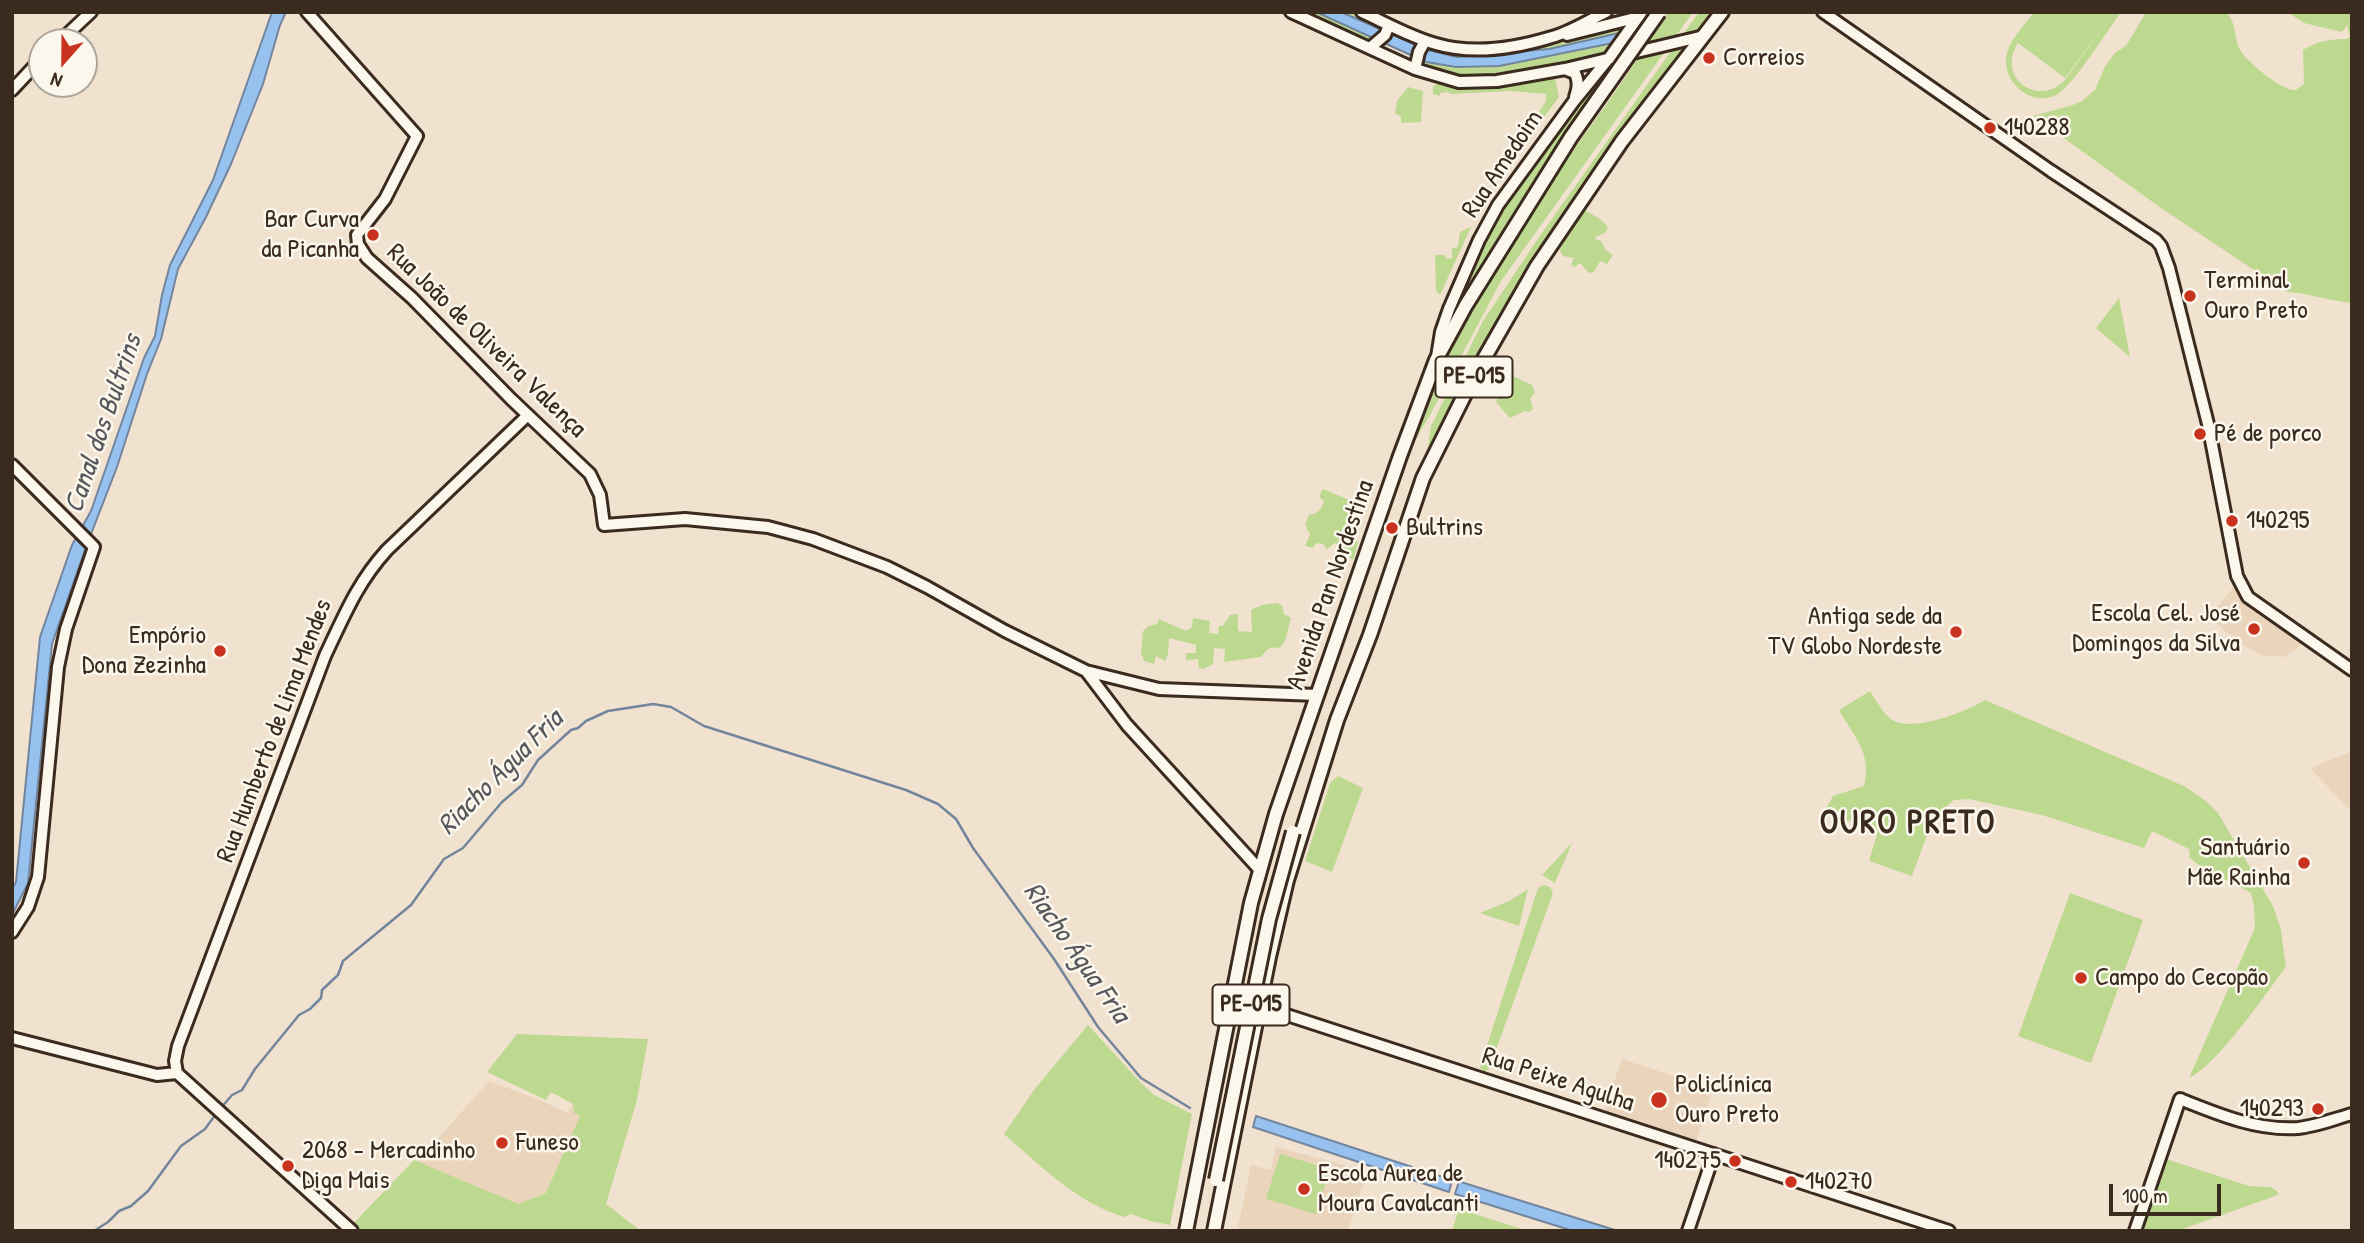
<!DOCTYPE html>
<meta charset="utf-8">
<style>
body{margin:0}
#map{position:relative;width:2364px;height:1243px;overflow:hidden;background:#f1e2cf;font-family:"Patrick Hand",sans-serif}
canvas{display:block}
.frame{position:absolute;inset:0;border:14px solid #3b2a1e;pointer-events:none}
.north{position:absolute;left:28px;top:28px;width:70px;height:70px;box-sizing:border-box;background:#fbf7ec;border:2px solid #aea59a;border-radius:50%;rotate:201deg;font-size:19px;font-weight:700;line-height:28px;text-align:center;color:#3b2a1e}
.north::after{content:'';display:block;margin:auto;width:24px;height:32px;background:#c8321e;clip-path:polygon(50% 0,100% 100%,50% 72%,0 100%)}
.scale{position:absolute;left:2109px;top:1184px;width:112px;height:32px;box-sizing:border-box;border:4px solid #3b2a1e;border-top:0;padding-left:9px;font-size:21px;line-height:24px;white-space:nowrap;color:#3b2a1e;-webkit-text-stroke:5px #fbf7ec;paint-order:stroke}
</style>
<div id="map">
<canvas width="2364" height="1243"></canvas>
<div class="frame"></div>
<div class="north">N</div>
<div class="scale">100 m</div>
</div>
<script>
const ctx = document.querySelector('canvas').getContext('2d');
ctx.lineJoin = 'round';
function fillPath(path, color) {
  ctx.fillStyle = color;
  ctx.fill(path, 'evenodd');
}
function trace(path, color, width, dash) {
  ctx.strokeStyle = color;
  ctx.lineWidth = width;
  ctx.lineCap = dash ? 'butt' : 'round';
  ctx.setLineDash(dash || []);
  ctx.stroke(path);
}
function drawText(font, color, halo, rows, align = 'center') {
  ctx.font = font + ' "Patrick Hand",sans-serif';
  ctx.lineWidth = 5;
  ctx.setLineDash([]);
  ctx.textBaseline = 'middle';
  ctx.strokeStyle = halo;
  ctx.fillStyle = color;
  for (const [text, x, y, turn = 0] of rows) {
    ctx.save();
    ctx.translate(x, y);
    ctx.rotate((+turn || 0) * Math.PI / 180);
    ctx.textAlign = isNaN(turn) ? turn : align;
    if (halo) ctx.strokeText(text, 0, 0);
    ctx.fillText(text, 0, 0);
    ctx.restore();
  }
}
fillPath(new Path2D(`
 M2235 586 2266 615 2304 641 2297 649 2284 657 2261 655 2244 646 2208 617Z
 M2352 751V812L2310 768Z
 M1622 1059 1713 1089 1696 1142 1604 1111Z
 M489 1081 540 1100 567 1113 573 1104 580 1116 546 1193 518 1204 494 1197 417 1162Z
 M1276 1147 1368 1171 1348 1231H1237L1251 1165 1271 1170Z`), '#ead4bb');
fillPath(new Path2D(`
 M1299 12H1356L1386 26 1373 42Z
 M1668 12H1693L1501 281 1430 415 1413 444 1404 453 1436 373 1467 309 1532 208 1618 88Z
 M1699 12H1717L1596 173 1417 482 1428 446 1431 426 1483 321 1539 237Z
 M2034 12 2114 13 2121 12C2108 30 2074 84 2058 94 2031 109 2000 81 2007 53 2011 38 2025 25 2034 12ZM2110 18 2064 81C2036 108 1996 76 2018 43L2065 78Z
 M2146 12H2226C2236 21 2234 36 2239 48 2244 59 2281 91 2295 90 2298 89 2301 86 2304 84L2303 50C2317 41 2331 39 2347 39L2350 37 2347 25 2342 32 2304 23 2287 12H2352V303C2329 301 2309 293 2287 292L2161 208 2033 116 2073 105 2082 101 2095 90 2105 66 2116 52 2126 46Z
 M1623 24 1624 32C1621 38 1617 45 1612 50 1598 63 1489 76 1467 75 1450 73 1435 70 1418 65L1425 45 1447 52Z
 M1626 57 1439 345 1448 314 1498 207 1610 60Z
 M1555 76 1559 97 1538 125 1529 128 1546 101V94L1509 91 1450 94 1449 92 1440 93V96L1433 94V87L1438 83C1477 93 1516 82 1555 76Z
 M1408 87 1423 91 1421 122 1401 123V116L1395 114 1397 101Z
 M1585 210 1600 219 1608 227 1606 232 1594 238 1602 242 1605 249 1613 255 1607 264 1600 261 1594 272 1589 273 1580 263 1575 267 1571 265 1574 258 1563 256 1560 251 1565 237Z
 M1471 227 1440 295 1436 291 1435 255H1445L1447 259 1452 258V248L1458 247 1460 232Z
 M2119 298 2130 357 2096 328Z
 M1504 372 1532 385 1535 393 1530 399 1533 408 1530 412 1525 411 1510 418 1496 402C1501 391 1499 383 1504 372Z
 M1323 489 1361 505 1359 516 1360 525 1352 529 1358 543 1353 560 1335 543 1327 549 1323 544 1316 543 1313 548 1305 546 1310 534 1305 525 1309 515C1318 513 1321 510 1324 501L1319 497Z
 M1276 603 1282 605 1284 614 1291 618 1285 641 1280 648C1270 646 1267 649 1261 657L1224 662 1225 649 1214 648 1213 664 1203 669 1199 668 1198 659 1186 660V653H1196V645L1169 638 1168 654 1165 661 1156 656 1154 664 1144 661 1141 652 1143 631 1149 626 1157 624 1159 619 1186 631 1192 627 1193 618 1210 621 1209 633 1218 634 1219 626H1223L1230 615 1238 614V631L1252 632 1251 610 1262 605Z
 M1870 691C1876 700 1884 716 1894 721 1916 731 1966 712 1985 700L2184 786 2206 801 2218 813 2274 908 2281 930 2286 967C2264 996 2218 1064 2189 1078L2255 928 2254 905 2251 893C2229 879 2211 877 2190 858L2189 849 2152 831 2144 848 2042 815 1969 799 1954 800 1941 811 1932 821 1912 876 1869 861 1878 831 1824 812 1833 796 1864 786C1872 753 1855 738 1839 710Z
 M1338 776 1363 788 1332 872 1305 861 1330 783Z
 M1572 843 1555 883 1542 875Z
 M1544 885 1550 887 1553 893 1489 1069 1484 1072 1480 1067 1538 888Z
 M1528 889 1519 926 1480 913 1509 901Z
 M2070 893 2143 920 2091 1063 2018 1036Z
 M1088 1025 1142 1084 1154 1095 1192 1114 1170 1225 1150 1221 1131 1214 1124 1217C1077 1203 1040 1165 1004 1134L1034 1090Z
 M517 1034 648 1039 637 1100 606 1204 641 1231H355L350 1227 414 1160 518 1204 546 1193 580 1116 574 1113 573 1104 551 1092 546 1100 487 1072Z
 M1280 1154 1330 1169 1316 1214 1266 1199Z
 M2166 1159 2249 1186 2271 1187 2278 1192V1195L2177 1231H2141Z
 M1459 1209 1528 1231H1452Z`), '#bdd990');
const water = new Path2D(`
 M272 12H286L280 25 263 84 231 164 206 217 178 269 161 339 147 374 117 467 86 547 52 644 28 883 12 915V889L16 882 40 637 72 545 91 511 144 358 155 336 162 295 170 265 213 180Z
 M1316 12H1341L1428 50 1457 57 1549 49 1619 33 1613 43 1499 66 1456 67 1426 62Z
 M1256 1116 1452 1180 1449 1192 1253 1127Z
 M1459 1181 1464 1183 1618 1231H1573L1455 1194Z`);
fillPath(water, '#97c2f0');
trace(water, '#72859c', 2);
trace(new Path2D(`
 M220 1109 232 1095 242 1090 255 1069 299 1015 310 1009 321 998 322 990 338 975 343 961 411 905 444 859 463 848 502 802 522 785 538 760 571 730 578 728 586 721 608 711 653 704 671 707 704 726 906 790 938 804 956 819 973 848 1054 959 1098 1027 1141 1078 1190 1108
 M94 1231 108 1222 119 1211 131 1206 148 1191 181 1146 205 1129 216 1114`), '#72859c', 2.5);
const secondary = new Path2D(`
 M307 12 417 136 385 199 357 235 358 244 367 258 412 298 511 399 590 474 600 495 604 525 685 519 768 527 813 539 887 567 927 587 1005 631 1086 671 1127 725 1259 869
 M1291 12 1415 69 1459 82 1497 81 1565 69 1704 36
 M1362 12C1386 23 1410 37 1436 44 1473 55 1516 48 1552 37 1571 32 1589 20 1606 12
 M1823 12 2051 171 2156 240 2161 246 2169 268 2208 424 2237 576 2248 597 2352 670
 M1567 35 1639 17
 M59 42 91 12
 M1371 47 1385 35 1389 25
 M1415 69 1419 52 1425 41
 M1565 69 1575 73C1579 82 1578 88 1575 97
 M12 90 42 58
 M1437 357 1441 332 1449 309 1479 240 1498 205 1574 101 1609 58 1642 12
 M12 465 94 547 66 629 58 667 38 877 28 907 12 932
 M1086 671 1159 689 1317 695
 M1231 1004 1287 1015 1949 1231
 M12 1038 157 1075 177 1073
 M177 1073 175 1061 178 1046 325 656C344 616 357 583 387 550L528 415
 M177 1073 352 1231
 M1688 1231 1714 1154
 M2135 1231 2180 1099C2217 1114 2258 1131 2298 1128 2316 1126 2334 1119 2352 1114`);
const highway = new Path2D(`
 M1186 1231 1251 903 1276 814 1400 456 1436 360 1466 305 1546 177
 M1214 1231 1269 957 1287 880 1337 720 1370 635 1423 478 1473 378 1537 266 1622 141 1722 12`);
trace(secondary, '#3b2a1e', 16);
trace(highway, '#3b2a1e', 18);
trace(secondary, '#fbf7ec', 10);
trace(highway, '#fbf7ec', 12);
const highwayBridge = new Path2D(`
 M1546 177 1571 137 1659 12
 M1216 1180 1269 919 1293 832`);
trace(highwayBridge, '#3b2a1e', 18, []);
trace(highwayBridge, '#fbf7ec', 12);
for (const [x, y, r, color] of [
 [1709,58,7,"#c8321e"],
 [1990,128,7,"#c8321e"],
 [373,235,7,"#c8321e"],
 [2190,296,7,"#c8321e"],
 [2200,434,7,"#c8321e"],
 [2232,521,7,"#c8321e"],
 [1392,528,7,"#c8321e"],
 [2254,629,7,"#c8321e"],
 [1956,632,7,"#c8321e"],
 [220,651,7,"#c8321e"],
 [2304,863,7,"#c8321e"],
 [2081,978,7,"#c8321e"],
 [1659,1100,9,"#c8321e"],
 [2318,1109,7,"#c8321e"],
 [502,1143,7,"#c8321e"],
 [1735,1161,7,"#c8321e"],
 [288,1166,7,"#c8321e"],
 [1791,1182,7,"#c8321e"],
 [1304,1189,7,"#c8321e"]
]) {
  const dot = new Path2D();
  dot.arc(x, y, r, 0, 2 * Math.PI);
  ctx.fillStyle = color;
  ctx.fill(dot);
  trace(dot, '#fbf7ec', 2.5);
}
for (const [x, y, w] of [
 [1474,377,77],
 [1251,1005,77]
]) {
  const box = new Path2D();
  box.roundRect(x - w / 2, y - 20.5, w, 41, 5);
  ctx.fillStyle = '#fbf7ec';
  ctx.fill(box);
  trace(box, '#3b2a1e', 2);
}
drawText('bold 24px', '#3b2a1e', null, [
 ["PE-015",1474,377],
 ["PE-015",1251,1005]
]);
drawText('26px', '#3b2a1e', '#fbf7ec', [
 ["Correios",1723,58],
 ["140288",2004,128],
 ["Bar Curva",359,220,"right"],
 ["da Picanha",359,250,"right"],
 ["Terminal",2204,281],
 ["Ouro Preto",2204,311],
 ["Pé de porco",2214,434],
 ["140295",2246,521],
 ["Bultrins",1406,528],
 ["Escola Cel. José",2240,614,"right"],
 ["Domingos da Silva",2240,644,"right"],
 ["Antiga sede da",1942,617,"right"],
 ["TV Globo Nordeste",1942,647,"right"],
 ["Empório",206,636,"right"],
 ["Dona Zezinha",206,666,"right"],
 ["Santuário",2290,848,"right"],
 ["Mãe Rainha",2290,878,"right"],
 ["Campo do Cecopão",2095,978],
 ["Policlínica",1675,1085],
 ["Ouro Preto",1675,1115],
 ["140293",2304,1109,"right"],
 ["Funeso",516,1143],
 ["2068 - Mercadinho",302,1151],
 ["Diga Mais",302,1181],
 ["140275",1721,1161,"right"],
 ["Escola Aurea de",1318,1174],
 ["Moura Cavalcanti",1318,1204],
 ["140270",1805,1182]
], 'left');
drawText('26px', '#3b2a1e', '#fbf7ec', [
 ["Rua Amedoim",1503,164,-56],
 ["Rua João de Oliveira Valença",486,341,44],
 ["Avenida Pan Nordestina",1331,585,-71],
 ["Rua Humberto de Lima Mendes",275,731,-69],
 ["Rua Peixe Agulha",1558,1080,18]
]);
drawText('italic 28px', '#57585d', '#fbf7ec', [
 ["Canal dos Bultrins",104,424,-71],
 ["Riacho Água Fria",501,773,-45],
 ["Riacho Água Fria",1076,953,55]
]);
ctx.letterSpacing = '2px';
drawText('bold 33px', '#3b2a1e', '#fbf7ec', [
 ["OURO PRETO",1908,824]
]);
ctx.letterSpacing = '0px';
</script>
